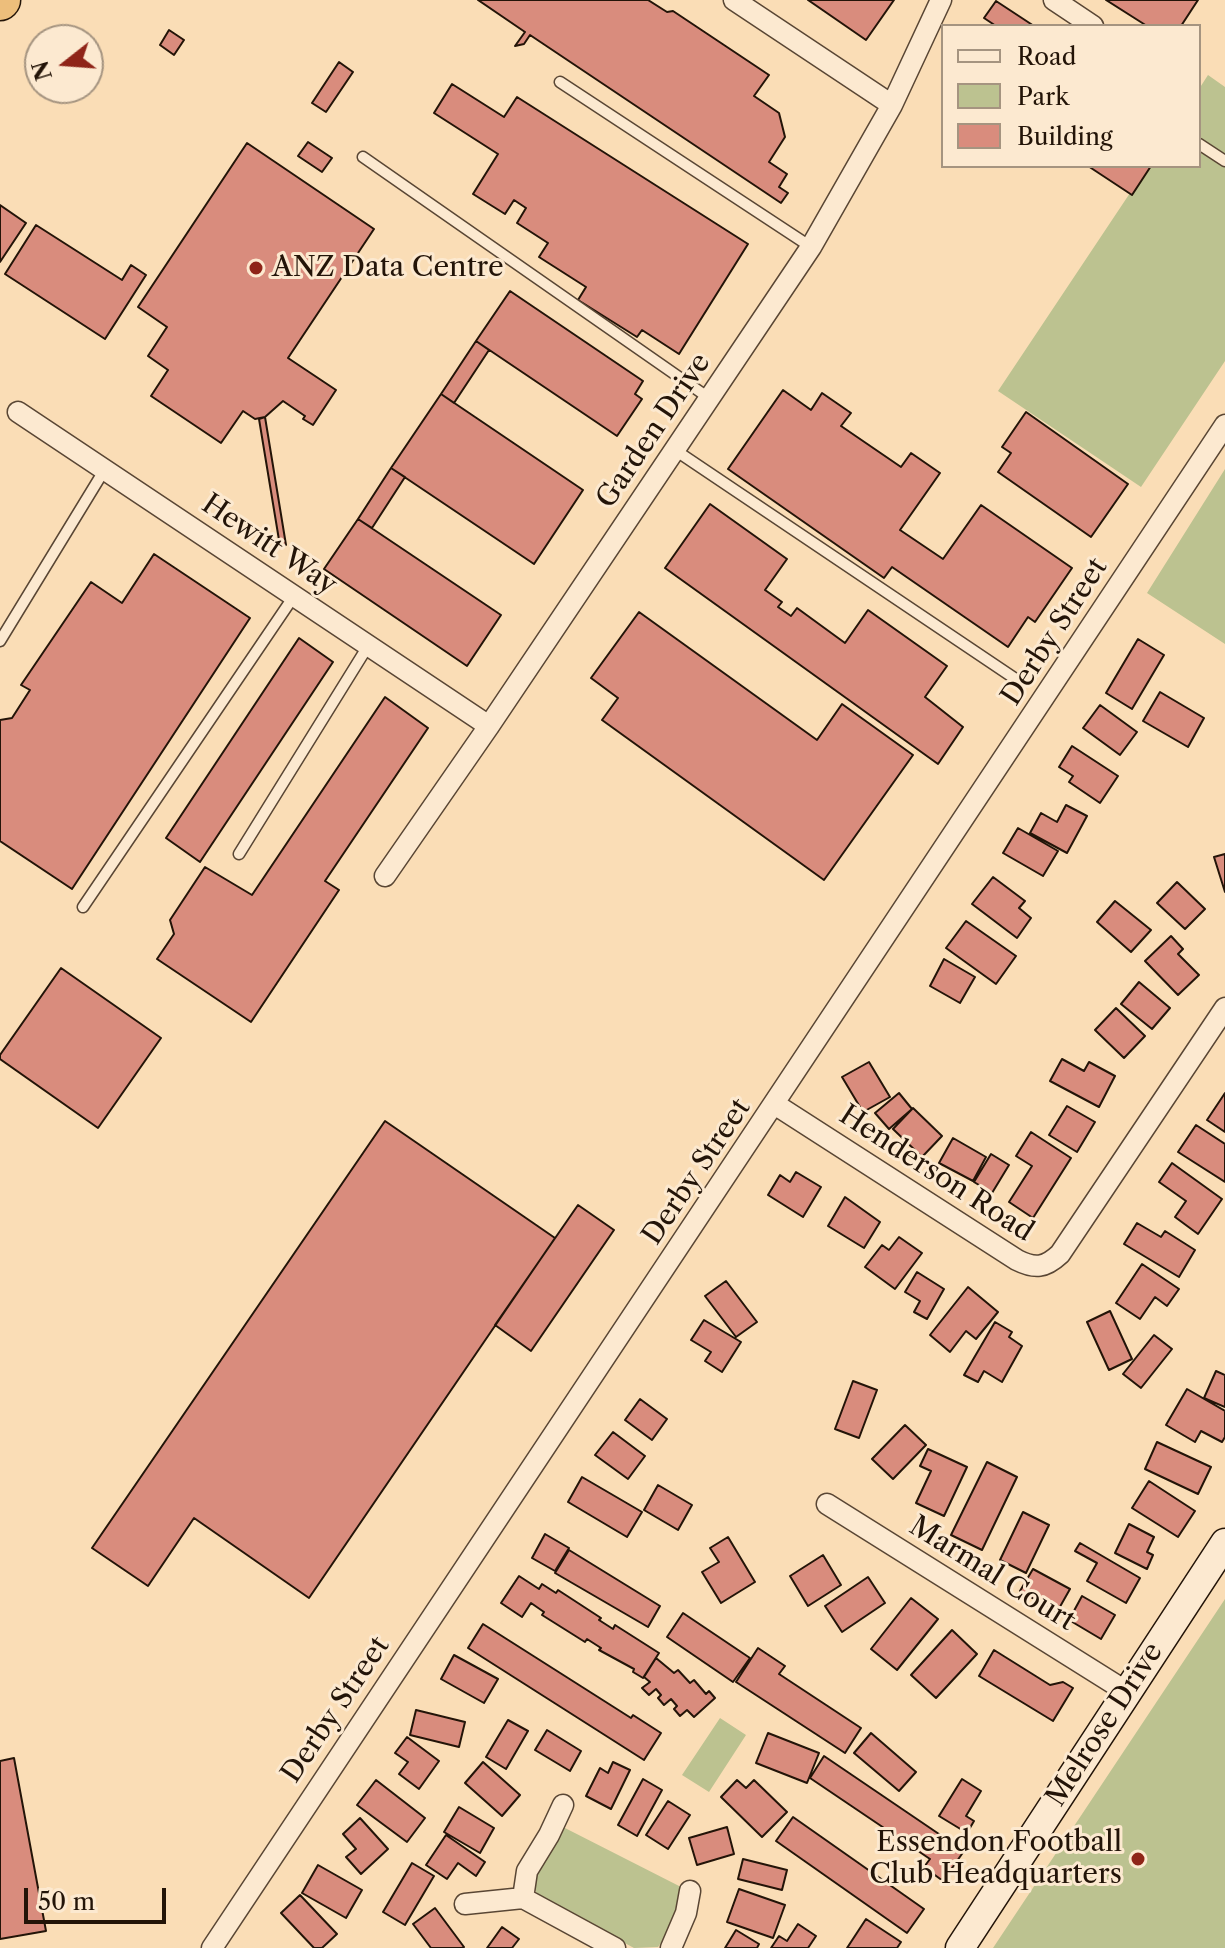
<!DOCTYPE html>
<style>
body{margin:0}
#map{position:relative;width:1225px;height:1948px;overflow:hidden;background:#faddb6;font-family:"Libre Caslon Text",serif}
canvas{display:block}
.legend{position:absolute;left:941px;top:24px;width:260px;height:144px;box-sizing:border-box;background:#fce9d0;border:2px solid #a59480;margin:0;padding:10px 14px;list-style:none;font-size:24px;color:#231408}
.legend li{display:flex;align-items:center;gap:16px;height:40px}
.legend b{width:40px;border:2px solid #a59480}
.north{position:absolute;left:24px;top:24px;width:80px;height:80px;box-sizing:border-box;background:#fce9d0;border:2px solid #a59480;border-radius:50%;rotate:253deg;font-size:22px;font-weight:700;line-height:32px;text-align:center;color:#231408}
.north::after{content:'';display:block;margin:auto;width:28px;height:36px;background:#8f2418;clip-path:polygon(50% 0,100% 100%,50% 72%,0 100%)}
.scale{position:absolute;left:24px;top:1888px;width:142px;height:36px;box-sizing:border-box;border:4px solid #231408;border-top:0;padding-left:10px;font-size:24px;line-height:28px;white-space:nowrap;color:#231408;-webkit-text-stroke:6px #fce9d0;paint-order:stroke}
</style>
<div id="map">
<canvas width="1225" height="1948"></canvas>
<ul class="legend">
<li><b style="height:10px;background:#fce9d0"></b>Road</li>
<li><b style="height:22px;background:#bcc290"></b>Park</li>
<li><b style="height:22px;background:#d98c7d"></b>Building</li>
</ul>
<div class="north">N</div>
<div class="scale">50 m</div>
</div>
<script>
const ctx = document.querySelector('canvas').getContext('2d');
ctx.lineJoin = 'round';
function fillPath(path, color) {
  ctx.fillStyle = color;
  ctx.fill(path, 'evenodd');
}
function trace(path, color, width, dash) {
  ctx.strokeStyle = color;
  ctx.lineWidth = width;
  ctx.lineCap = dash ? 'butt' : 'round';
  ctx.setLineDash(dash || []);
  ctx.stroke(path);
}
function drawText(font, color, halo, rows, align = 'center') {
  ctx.font = font + ' "Libre Caslon Text",serif';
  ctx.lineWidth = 6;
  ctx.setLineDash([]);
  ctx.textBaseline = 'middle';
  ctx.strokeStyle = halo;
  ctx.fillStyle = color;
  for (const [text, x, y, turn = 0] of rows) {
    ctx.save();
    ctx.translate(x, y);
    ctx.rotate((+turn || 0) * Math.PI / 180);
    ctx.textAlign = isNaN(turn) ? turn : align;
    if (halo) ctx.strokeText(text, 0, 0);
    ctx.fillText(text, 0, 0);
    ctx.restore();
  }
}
fillPath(new Path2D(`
 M1208 75 1225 87V361L1141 487 998 391 1148 166H1199V89Z
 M1225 469V644L1147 593Z
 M1225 1599V1948H993Z
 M720 1718 746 1735 709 1792 682 1775Z
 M563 1827 683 1888 666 1936 658 1947 634 1948 538 1896C525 1871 549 1848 563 1827Z`), '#bcc290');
const building = new Path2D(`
 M478 0H648L667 12 673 11 769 75 754 96 779 113 785 137 769 162 787 174 779 187 788 193 781 203 530 35 524 44 515 46 525 32Z
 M808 0H894L866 40Z
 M1106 0H1198L1181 26H1147Z
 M996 1 1034 26H996L984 18Z
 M169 30 184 40 174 55 160 45Z
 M339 62 353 72 326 112 312 103Z
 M452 84 504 117 517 97 748 244 679 354 642 330 637 337 578 300 586 287 539 257 548 243 517 223 526 208 514 200 505 214 473 194 498 154 434 113Z
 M308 142 332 158 322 172 298 156Z
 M247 143 374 229 288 358 336 390 313 425 303 419 305 416 283 401 265 417 255 419 243 411 221 443 151 396 168 370 148 356 167 327 138 307Z
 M1088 166H1151L1132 195Z
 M0 205 26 223 0 262Z
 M36 225 122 280 131 265 146 275 105 339 5 274Z
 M510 291 643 381 635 394 642 399 617 436 476 341Z
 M476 341 489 350 454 403 441 394Z
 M783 390 811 410 822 393 851 413 841 426 901 467 911 453 940 473 900 530 943 559 981 505 1072 568 1035 622 1028 617 1008 647 892 567 884 578 728 469Z
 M441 394 583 490 534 564 391 468Z
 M1026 412 1128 484 1091 537 998 472 1011 453 1002 447Z
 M265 417 286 545 280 546 259 419Z
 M391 468 405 477 372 528 358 519Z
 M710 504 787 559 765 590 782 602 778 607 791 616 797 608 845 643 868 610 947 666 925 697 963 727 938 764 665 568Z
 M358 519 501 615 467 666 324 569Z
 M154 554 250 618 72 889 0 841V720L12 718 30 690 21 685 91 582 122 603Z
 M639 612 817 740 842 704 913 755 824 880 602 720 618 698 591 678Z
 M299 638 333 662 200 862 166 838Z
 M1138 639 1164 655 1132 709 1106 693Z
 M1160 692 1204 718 1188 747 1143 721Z
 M385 697 428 728 325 881 339 890 251 1022 157 959 174 934 170 920 205 867 252 895Z
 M1100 705 1137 732 1120 755 1083 728Z
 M1072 746 1118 776 1100 803 1069 782 1073 776 1059 767Z
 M1066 805 1087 816 1067 853 1030 833 1041 813 1057 822Z
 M1018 828 1058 851 1043 876 1003 853Z
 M1225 854V892L1214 857Z
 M993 877 1025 901 1019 908 1031 918 1017 938 972 904Z
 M1177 882 1205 909 1185 929 1157 903Z
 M1115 901 1151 930 1131 952 1097 922Z
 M966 921 1016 956 996 984 946 948Z
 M1171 936 1183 949 1178 954 1199 975 1178 995 1145 961Z
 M944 959 975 977 960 1003 930 986Z
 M61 968 161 1038 98 1128 0 1059V1055Z
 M1139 982 1170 1008 1152 1029 1121 1004Z
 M1116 1008 1145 1036 1124 1058 1095 1030Z
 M1062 1059 1084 1071 1089 1062 1115 1076 1099 1107 1050 1081Z
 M869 1062 890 1097 863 1112 842 1077Z
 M899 1093 912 1109 889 1129 875 1113Z
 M1225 1093V1132L1207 1120Z
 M1067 1106 1095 1122 1077 1152 1049 1135Z
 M913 1108 942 1136 922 1157 893 1129Z
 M385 1121 555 1238 309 1598 194 1518 148 1586 92 1548Z
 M1196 1125 1225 1144V1182L1178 1152Z
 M1031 1132 1071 1158 1033 1218 1009 1202 1032 1166 1016 1156Z
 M953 1138 986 1157 973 1181 939 1163Z
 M991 1154 1009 1165 992 1193 974 1182Z
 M1172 1163 1222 1199 1198 1234 1175 1217 1186 1201 1159 1182Z
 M796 1172 821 1187 803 1217 768 1195 780 1175 790 1182Z
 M845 1197 880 1222 864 1248 828 1226Z
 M578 1205 614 1230 531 1351 495 1325Z
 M1137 1223 1161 1237 1165 1231 1195 1250 1179 1277 1124 1244Z
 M899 1237 922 1253 895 1289 865 1267 882 1245 889 1250Z
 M1142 1264 1179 1289 1167 1306 1155 1297 1140 1319 1116 1303Z
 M917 1272 944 1289 927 1319 914 1312 920 1301 905 1292Z
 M726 1281 757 1322 736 1337 705 1296Z
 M968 1287 998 1312 976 1339 966 1331 950 1352 930 1335Z
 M1110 1311 1132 1359 1109 1370 1087 1322Z
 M704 1320 741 1342 722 1372 705 1361 711 1352 691 1340Z
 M995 1322 1012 1332 1009 1337 1022 1346 1002 1382 984 1371 978 1382 964 1375Z
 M1154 1335 1172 1349 1141 1388 1123 1374Z
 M1216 1371 1225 1375V1407L1204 1398Z
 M853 1381 877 1390 859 1438 835 1429Z
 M1187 1389 1225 1411V1437L1222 1442 1201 1431 1195 1442 1166 1425Z
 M640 1399 667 1419 652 1440 625 1420Z
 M905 1425 926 1445 893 1479 872 1459Z
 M613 1432 645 1456 628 1479 595 1455Z
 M1157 1442 1211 1467 1198 1494 1145 1469Z
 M928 1449 967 1467 944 1516 916 1503 931 1471 920 1466Z
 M987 1462 1017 1477 982 1550 951 1535Z
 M582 1477 642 1512 627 1537 568 1502Z
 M1149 1481 1195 1511 1178 1537 1132 1508Z
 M658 1485 692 1505 678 1530 644 1510Z
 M1023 1512 1049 1525 1026 1573 1000 1560Z
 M1129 1524 1154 1537 1147 1552 1153 1555 1147 1569 1115 1553Z
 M545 1534 569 1548 555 1571 532 1558Z
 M728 1537 755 1582 721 1603 702 1572 719 1562 710 1548Z
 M1080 1543 1140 1578 1126 1603 1087 1581 1097 1563 1075 1551Z
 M569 1550 660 1606 648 1627 555 1573Z
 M823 1555 841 1585 808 1606 790 1576Z
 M1033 1569 1070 1589 1057 1612 1020 1591Z
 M519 1576 539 1589 542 1584 556 1593 558 1590 601 1618 599 1620 613 1629 615 1625 659 1653 643 1678 633 1672 634 1669 599 1650 601 1648 587 1639 585 1642 542 1615 544 1612 531 1603 522 1617 501 1603Z
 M868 1577 885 1603 842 1632 825 1606Z
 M1082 1596 1115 1615 1101 1639 1069 1620Z
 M911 1598 938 1619 897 1670 871 1649Z
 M683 1613 750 1658 733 1682 667 1637Z
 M483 1624 631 1718 633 1715 661 1733 644 1760 468 1648Z
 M952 1630 977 1654 936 1698 911 1675Z
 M758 1648 785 1666 779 1674 861 1728 845 1753 736 1682Z
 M994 1650 1050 1685 1063 1682 1073 1688 1053 1721 979 1676Z
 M454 1655 498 1679 484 1703 441 1679Z
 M656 1658 674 1673 678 1670 690 1683 694 1680 706 1694 709 1691 715 1698 694 1717 687 1710 680 1716 674 1709 677 1706 671 1699 664 1705 658 1698 661 1695 656 1689 649 1695 642 1688 650 1682 644 1677Z
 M416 1710 465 1722 459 1747 410 1735Z
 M508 1720 528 1731 506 1769 486 1757Z
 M547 1730 581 1751 570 1771 535 1750Z
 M768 1733 819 1753 807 1783 756 1763Z
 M871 1733 916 1772 899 1791 854 1753Z
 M407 1737 439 1761 419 1789 399 1774 408 1762 395 1753Z
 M824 1756 964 1851 943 1881 924 1867 930 1859 810 1778Z
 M14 1758 46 1931 0 1939V1761Z
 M483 1762 520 1795 502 1816 465 1783Z
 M613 1762 630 1770 611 1809 586 1796 600 1768 608 1773Z
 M643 1779 662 1790 637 1836 618 1825Z
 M962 1779 981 1791 966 1816 974 1821 967 1833 939 1816Z
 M376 1780 425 1818 407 1842 357 1805Z
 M737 1780 746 1788 754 1780 787 1812 762 1837 721 1797Z
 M668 1801 690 1815 668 1849 646 1835Z
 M459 1807 494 1828 480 1853 444 1832Z
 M793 1817 924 1909 907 1933 776 1841Z
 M360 1818 388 1849 361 1874 346 1857 356 1849 343 1834Z
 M727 1827 734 1854 697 1865 689 1838Z
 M446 1835 485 1862 476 1876 458 1863 447 1879 426 1865Z
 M743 1859 787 1870 782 1890 738 1879Z
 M412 1863 434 1876 405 1925 383 1912Z
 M318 1865 362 1890 346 1918 302 1893Z
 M739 1889 785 1905 773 1938 727 1922Z
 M300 1895 337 1934 322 1948H314L281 1913Z
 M435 1908 464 1947 462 1948H431L413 1924Z
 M866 1919 901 1942 897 1948H847Z
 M798 1924 816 1936 808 1948H771L779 1936 787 1941Z
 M502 1927 519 1939 512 1948H487Z
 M736 1930 759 1944 757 1948H725Z`);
fillPath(building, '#d98c7d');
trace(building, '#231408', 2);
const lane = new Path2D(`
 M560 82 811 247
 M1199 144 1225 161
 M363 157 709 398
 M675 450 1020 682
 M0 641 105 469
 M239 854 368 646
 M83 907 294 596`);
const street = new Path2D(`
 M734 0 892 105
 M1054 0 1093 26
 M18 412 489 726
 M385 876 489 726 811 247 892 105 941 0
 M776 1105 1017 1260C1035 1269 1045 1268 1060 1254L1225 1008
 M827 1504 1127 1692
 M523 1898 527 1871 549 1835 563 1805
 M465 1904 523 1898 615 1948
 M212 1948 1225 425
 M671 1948 686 1913 690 1891`);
const secondary = new Path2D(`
 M960 1948 1225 1543`);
const highway = new Path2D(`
 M0 1 1 0`);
trace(lane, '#594634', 13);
trace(street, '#594634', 23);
trace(secondary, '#231408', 31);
trace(highway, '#231408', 41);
trace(lane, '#fce9d0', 10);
trace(street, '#fce9d0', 20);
trace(secondary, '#fce9d0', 28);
trace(highway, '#edbe7b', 38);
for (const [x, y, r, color] of [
 [256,268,8,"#8f2418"],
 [1138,1859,8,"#8f2418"]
]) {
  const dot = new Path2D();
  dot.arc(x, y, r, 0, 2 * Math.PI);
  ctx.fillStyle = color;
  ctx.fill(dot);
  trace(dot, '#fce9d0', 3);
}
drawText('28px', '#231408', '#fce9d0', [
 ["ANZ Data Centre",272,268],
 ["Essendon Football",1122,1843,"right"],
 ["Club Headquarters",1122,1875,"right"]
], 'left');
drawText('28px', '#231408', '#fce9d0', [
 ["Garden Drive",654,431,-56],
 ["Hewitt Way",269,545,34],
 ["Derby Street",1055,632,-57],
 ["Derby Street",697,1172,-56],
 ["Henderson Road",936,1174,33],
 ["Marmal Court",992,1574,32],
 ["Derby Street",336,1710,-56],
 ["Melrose Drive",1105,1725,-57]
]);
</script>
